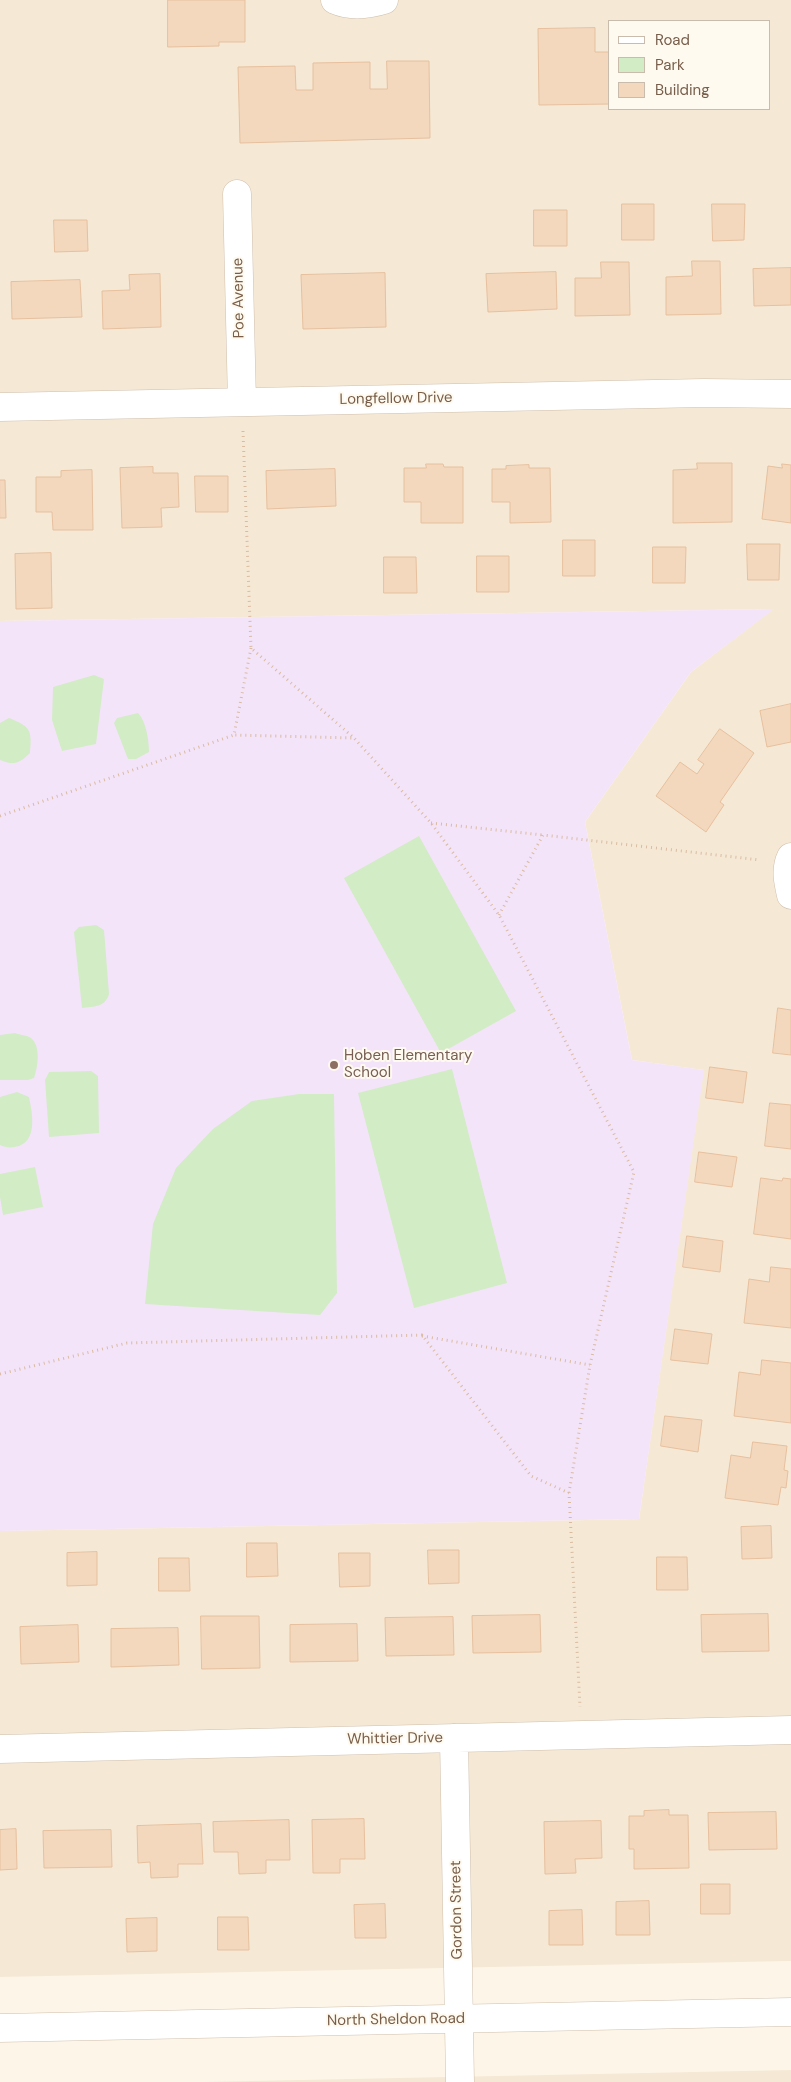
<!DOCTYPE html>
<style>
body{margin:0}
#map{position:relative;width:791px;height:2082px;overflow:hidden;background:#fdf6e8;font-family:"DM Sans",sans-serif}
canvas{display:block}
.legend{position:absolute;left:608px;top:20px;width:162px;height:90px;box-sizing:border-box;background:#fffaef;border:1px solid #c9bcad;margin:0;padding:6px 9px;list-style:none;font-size:15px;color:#785e4a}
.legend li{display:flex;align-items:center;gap:10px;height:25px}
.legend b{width:25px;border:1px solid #c9bcad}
</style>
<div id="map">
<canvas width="791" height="2082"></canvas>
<ul class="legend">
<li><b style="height:6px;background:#fff"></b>Road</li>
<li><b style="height:14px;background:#d2ecc5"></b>Park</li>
<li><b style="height:14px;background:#f3d8be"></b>Building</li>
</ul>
</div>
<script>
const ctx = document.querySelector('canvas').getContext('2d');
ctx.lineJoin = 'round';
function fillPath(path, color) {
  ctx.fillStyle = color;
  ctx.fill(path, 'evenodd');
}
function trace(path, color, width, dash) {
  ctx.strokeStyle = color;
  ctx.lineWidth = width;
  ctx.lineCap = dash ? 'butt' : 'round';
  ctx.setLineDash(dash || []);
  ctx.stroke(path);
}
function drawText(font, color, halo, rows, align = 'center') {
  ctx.font = font + ' "DM Sans",sans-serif';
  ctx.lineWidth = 4;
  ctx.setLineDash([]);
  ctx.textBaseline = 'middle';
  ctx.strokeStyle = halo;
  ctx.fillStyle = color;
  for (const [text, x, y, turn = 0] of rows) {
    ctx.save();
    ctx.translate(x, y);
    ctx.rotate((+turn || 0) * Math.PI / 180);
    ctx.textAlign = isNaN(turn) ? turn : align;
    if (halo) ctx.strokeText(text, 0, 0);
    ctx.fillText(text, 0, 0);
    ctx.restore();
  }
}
fillPath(new Path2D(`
 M0 0H791V1961L0 1977V1531L639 1519 703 1070 632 1060 585 822 691 672 773 609 0 621ZM610 21H770V109H610Z
 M791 2070V2082H201Z`), '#f5e9d6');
fillPath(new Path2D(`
 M774 609 691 672 585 822 632 1060 704 1070 639 1519 0 1531V621Z`), '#f4e4fa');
fillPath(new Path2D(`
 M94 675 104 679 96 744 62 751 52 720 53 687Z
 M138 713C146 721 149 740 149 752L136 759H128L114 723 117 718Z
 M9 718C31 727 32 730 30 753 20 763 14 766 0 760V723Z
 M419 836 516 1011 441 1053 344 878Z
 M96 925 104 930 109 994C105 1008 94 1006 82 1008L74 932 79 927Z
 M15 1033C20 1035 27 1035 31 1038 41 1046 38 1067 34 1078L28 1080H0V1035Z
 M452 1069 507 1283 414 1308 358 1093Z
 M91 1071 98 1076 99 1133 49 1137 45 1080 49 1072Z
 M17 1092 29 1097C32 1112 38 1139 19 1146 12 1148 6 1148 0 1145V1097Z
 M299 1094H334L337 1293 320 1315 145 1304 153 1224 176 1168 213 1129 252 1101Z
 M35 1167 43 1207 3 1215 0 1197V1174Z`), '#d2ecc5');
const building = new Path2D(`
 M168 0H245V42H219V46L168 47Z
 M595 28V52H610V104L539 105 538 29Z
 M387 61H429L430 138 240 143 238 67 295 66 296 90H313V63L370 62V89H387Z
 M622 204H654V240H622Z
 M712 204H745L744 240 713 241Z
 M534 210H567V246H534Z
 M54 220H87L88 251 55 252Z
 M692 261H720L721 314 666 315V277L692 276Z
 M601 262H629L630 315 575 316V278H601Z
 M791 268V305L754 306 753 269Z
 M556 272 557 309 488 312 486 274Z
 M385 273 386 327 303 329 301 275Z
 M160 274 161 327 103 329 102 291 130 290 129 275Z
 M80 280 82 317 12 319 11 282Z
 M697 463H732V522L673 523V470L697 469Z
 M426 464H443L444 467H463V523H421V502H404V468H426Z
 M782 464 791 465V523L762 519 768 466 782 468Z
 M529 465V468H550L551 522 510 523V502H492V469H506V466Z
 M153 467V473H178L179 507 161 508 162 527 122 528 120 468Z
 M335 469 336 506 267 509 266 471Z
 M92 470 93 530H53L52 512H36V477H61V471Z
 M195 476H228V512H196Z
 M0 480H5L6 518H0Z
 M563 540H595V576H563Z
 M747 544H780L779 580H748Z
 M653 547H686L685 583H653Z
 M51 553 52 608 16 609 15 554Z
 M477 556H509V592H477Z
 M384 557H416L417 593H384Z
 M791 704V742L767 747 760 711Z
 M720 729 754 753 720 802 724 805 706 832 656 796 680 762 697 774 704 764 698 760Z
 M778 1008 791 1010V1055L773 1053Z
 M710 1067 747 1072 743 1103 706 1098Z
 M770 1103 791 1105V1149L765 1146Z
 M699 1152 737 1157 732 1187 695 1182Z
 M761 1178 782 1181 783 1178 791 1179V1239L754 1234Z
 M687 1236 723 1241 720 1272 683 1267Z
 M771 1267 791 1269V1328L744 1323 749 1279 769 1282Z
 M675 1329 712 1334 708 1364 671 1360Z
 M762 1360 791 1363V1423L734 1416 739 1372 760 1375Z
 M665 1416 702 1420 698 1452 661 1446Z
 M753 1442 787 1446 784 1470 788 1471 786 1488 781 1487 778 1505 725 1498 731 1455 750 1458Z
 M771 1526 772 1558 742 1559 741 1527Z
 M247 1543H277L278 1576 247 1577Z
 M428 1550H459V1583L429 1584Z
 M97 1552V1585L67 1586V1553Z
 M339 1553H370V1586L340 1587Z
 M657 1557H687L688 1590H657Z
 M159 1558H189L190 1591H159Z
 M768 1614 769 1651 702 1652 701 1615Z
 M540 1615 541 1652 473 1653 472 1616Z
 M201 1616H259L260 1668 202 1669Z
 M453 1617 454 1655 386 1656 385 1618Z
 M357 1624 358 1661 290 1662V1625Z
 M78 1625 79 1662 21 1664 20 1627Z
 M178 1628 179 1665 111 1667V1629Z
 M669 1810V1815H688L689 1868 634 1869V1849H629V1816H644V1811Z
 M776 1812 777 1849 709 1850 708 1813Z
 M364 1819 365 1859H340V1873H313L312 1820Z
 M289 1820 290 1860H266V1873L239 1874 238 1852H214L213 1822Z
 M601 1821 602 1858 575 1859 576 1873 545 1874 544 1822Z
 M201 1824 203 1864H178V1877L151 1878 150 1862 138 1863 137 1826Z
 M16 1829 17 1869 0 1870V1830Z
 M111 1830 112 1867 44 1868 43 1831Z
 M701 1884H730V1914H701Z
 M649 1901 650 1935H616V1902Z
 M385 1904 386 1938H355L354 1905Z
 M582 1910 583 1945H549V1911Z
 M218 1917H248L249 1950H218Z
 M157 1918V1951L127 1952 126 1919Z`);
fillPath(building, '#f3d8be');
trace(building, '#e7c09e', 1);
const minor = new Path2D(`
 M335 0C351 7 368 5 384 0
 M237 194 242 402
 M0 407 704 393 791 394
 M791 857C785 869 788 882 791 895
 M454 1738 460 2082
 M0 1749 791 1730`);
const tertiary = new Path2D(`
 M0 2028 791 2012`);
trace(minor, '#d0bfac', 29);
trace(tertiary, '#d0bfac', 29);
trace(new Path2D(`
 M243 431 251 648 354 738 431 823 499 915 634 1172 590 1365 569 1493 580 1707
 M251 648 234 735 354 738
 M0 816 234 735
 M431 823 543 835
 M499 915 543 835 760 860
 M422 1336 590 1365
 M0 1374 127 1343 422 1335 531 1476 569 1493`), '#d9bba1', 3, [1, 4]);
trace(minor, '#fff', 28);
trace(tertiary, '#fff', 28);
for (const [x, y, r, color] of [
 [334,1065,5,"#8d6e63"]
]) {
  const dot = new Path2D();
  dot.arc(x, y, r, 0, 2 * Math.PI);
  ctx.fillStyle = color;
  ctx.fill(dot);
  trace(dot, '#fffaef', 2);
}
drawText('15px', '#785e4a', '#fffaef', [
 ["Poe Avenue",239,298,-91],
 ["Longfellow Drive",396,399,-1],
 ["Whittier Drive",395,1739,-1],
 ["Gordon Street",457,1910,-91],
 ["North Sheldon Road",396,2020,-1]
]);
drawText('15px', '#785e54', '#fffaef', [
 ["Hoben Elementary",344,1056],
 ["School",344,1073]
], 'left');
</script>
